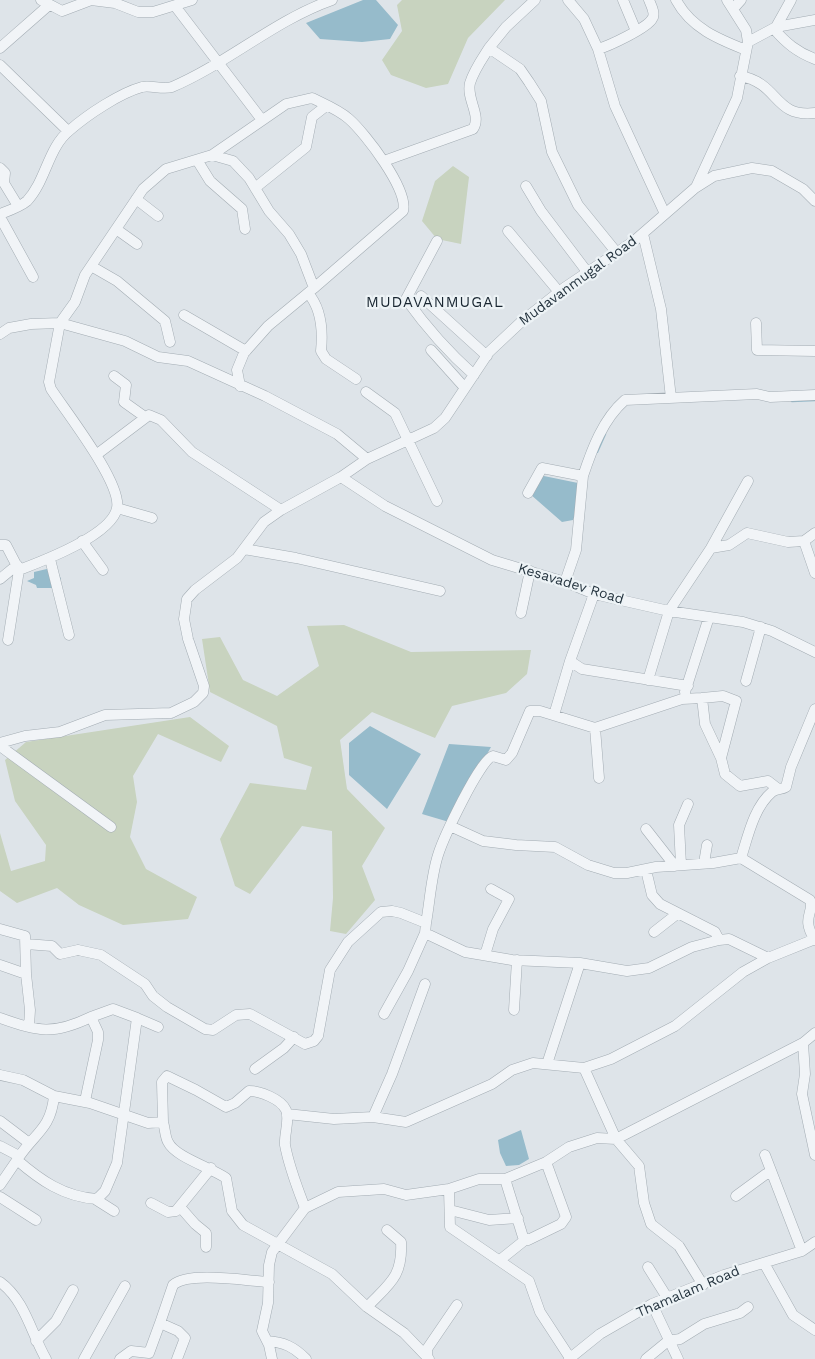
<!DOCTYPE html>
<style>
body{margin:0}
canvas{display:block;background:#dee4e9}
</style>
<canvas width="815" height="1359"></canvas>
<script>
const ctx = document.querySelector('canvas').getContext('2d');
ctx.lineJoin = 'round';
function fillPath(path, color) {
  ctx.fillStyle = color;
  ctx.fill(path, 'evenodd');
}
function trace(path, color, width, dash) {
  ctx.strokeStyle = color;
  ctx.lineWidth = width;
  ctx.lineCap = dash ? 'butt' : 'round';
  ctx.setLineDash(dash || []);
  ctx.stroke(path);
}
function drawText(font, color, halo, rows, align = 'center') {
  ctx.font = font + ' "Work Sans",sans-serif';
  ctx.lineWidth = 4.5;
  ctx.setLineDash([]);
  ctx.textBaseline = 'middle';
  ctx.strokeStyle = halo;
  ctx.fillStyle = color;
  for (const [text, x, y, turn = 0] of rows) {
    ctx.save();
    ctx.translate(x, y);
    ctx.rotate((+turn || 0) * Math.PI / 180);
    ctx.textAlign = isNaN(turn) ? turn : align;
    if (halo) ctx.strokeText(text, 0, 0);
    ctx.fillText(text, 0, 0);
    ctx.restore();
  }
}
fillPath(new Path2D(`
 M402 0H505L468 38 448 84 426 88 391 75 382 60 402 31 397 5Z
 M453 166 469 177 461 244 437 239 422 221 435 181Z
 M344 625 411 652 531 650 527 674 506 693 452 706 435 738 372 712 340 740 347 789 385 828 362 866 375 900 346 934 330 931 333 898 332 831 302 826 250 894 235 886 220 839 250 783 306 790 312 767 284 758 277 726 210 692 202 639 220 637 243 680 277 696 319 666 307 626Z
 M190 717 229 746 221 762 158 734 133 776 137 802 130 837 146 869 197 897 188 919 123 925 79 905 57 888 17 903 0 891V833L11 871 45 861 46 845 15 801 5 760 26 742Z`), '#c8d3bf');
fillPath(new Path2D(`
 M363 0H376L398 25 390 39 362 42 320 39 306 23Z
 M539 475 578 483 577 510 573 520 562 522 530 494Z
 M51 568 57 570 61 579 55 588H37L36 585 27 581 34 578V572Z
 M370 726 421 754 387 809 349 775V743Z
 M449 744 491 747 449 822 422 814Z
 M521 1130 529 1159 519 1165 506 1166 500 1153 498 1140Z`), '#96bbcb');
trace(new Path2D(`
 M792 401 815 400
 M597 452 605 434`), '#96bbcb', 2.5);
const minor = new Path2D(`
 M41 0 62 11 91 0 115 3 138 12H153L192 0
 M535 0 506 27 489 48 520 69 529 82 541 101 552 152 578 205 617 253
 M568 0 584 19 598 49C609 46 647 28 652 19 656 14 651 5 649 0
 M623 0 636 31
 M676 0C691 28 718 39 746 50
 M175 6 262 120
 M733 9 741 0
 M776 27 815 20
 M774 29C786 43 797 52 815 59
 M748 42 776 27 791 0
 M0 48 49 5
 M598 49 615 106 665 214
 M0 65 68 131
 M740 76C780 83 773 118 815 113
 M212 155 286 104 312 98C324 104 339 110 349 119 365 133 409 190 403 211L314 288
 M197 160 210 181 242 209 245 229
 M384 161 473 129C482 116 466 99 470 83 474 70 482 59 489 48
 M0 168 5 173 4 183 18 206
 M526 186 541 211 588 273
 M696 187 737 98 748 42 746 30 727 0
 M255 188 306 147 312 117 326 106
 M136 199 158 216
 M0 214C8 211 20 207 27 201 46 181 48 147 70 130 87 115 120 93 142 87 151 85 163 90 172 87 228 63 275 20 332 0
 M0 217 33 277
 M116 229 137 244
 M508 231 559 292
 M643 234 661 309 671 398
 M437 241 406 299C426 327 448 352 474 375
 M91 266 117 281 165 321 170 342
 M308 293C321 308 323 331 321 351L326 359 356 379
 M421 296 487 356
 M184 315 246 351
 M756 323 757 350 815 351
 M0 334 9 328 31 324 60 323 125 341 158 357 188 361 265 396 337 434 367 459
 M431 350 465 388
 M114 376 126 385 124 402 145 417
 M366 392 395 413 437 501
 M96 455 149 415 161 420 192 452 281 510
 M341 477 385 506 492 560 565 582 594 594 669 611 743 622 772 631 815 652
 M528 493 542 468 583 476C592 449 603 419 625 400L757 394 770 397 815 395
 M117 508 152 518
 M815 533 804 541 815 573
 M82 541 103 570
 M0 545H6L19 570C43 561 112 535 117 508 122 483 66 412 51 389L49 382 60 323 75 302 85 275 143 189 166 169 212 155 233 161 249 178 269 211 289 234 301 254 314 288 268 326 244 353 237 370 240 386
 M711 548 748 481
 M244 549 296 558 440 591
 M50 559 69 635
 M0 579 17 565
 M565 582 576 550 583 476
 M594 594 570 661 582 669 688 686
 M521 613 530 571
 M8 640 19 570
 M648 680 669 611 711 548 729 545 747 533 788 542 804 541
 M746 681 761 627
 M685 692 709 617
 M702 698 723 696 736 701 721 758
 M554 715 570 661
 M595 728 599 778
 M0 743 25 736 60 732 105 715 171 713 194 702 203 693 204 686 188 639 184 619 187 599 195 590 237 558 264 522 281 510 341 477 367 459 434 428 445 418 489 352 521 322 564 288 634 241 695 188 714 176 752 168 772 171 803 189 815 201
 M0 746 111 827
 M450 826 483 841 516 845 555 847 588 865 614 873H627L656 867 713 863 741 858 810 900C815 913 800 917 815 940
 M646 829 675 866
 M741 858C748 836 754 807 772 792 777 788 781 790 786 787L791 767 815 709
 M704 863 707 845
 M681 865 679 825 688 804
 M646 870 652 895 660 904 715 932 719 940
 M426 923C430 901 431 877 438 855 443 839 480 759 493 756L506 760 512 753 530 711H540L595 728 682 699 702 698 705 724 721 758 725 774 740 786 768 781 777 788
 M0 929 25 936 26 974 0 965
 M654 932 677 914
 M26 944 52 946 60 954 78 950 101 955 145 984 153 996 167 1007 205 1029 213 1030 236 1015 250 1014 305 1044 314 1041 318 1036 330 970 348 942 381 912 392 911 401 913 426 923 425 933 465 952 512 960 580 963 627 971 649 968 692 947 719 940 729 939 768 958
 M485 955 493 929 509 899 491 889
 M26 974 30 1010 29 1027
 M514 1010 517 960
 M384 1014 408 971 425 933
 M0 1018C38 1032 54 1035 91 1017L98 1032V1040L85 1101
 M137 1018 158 1027
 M803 1043 805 1074 802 1094 815 1155
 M547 1064 580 963
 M584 1068 616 1139 639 1166 644 1203 651 1224 679 1246 703 1285
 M255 1069 284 1048 294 1037
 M0 1075 23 1080 54 1096 90 1103 148 1123 163 1122 162 1082 167 1076 196 1090 226 1107 235 1103 249 1091C260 1091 281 1099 286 1110 290 1120 284 1134 285 1145 289 1167 297 1187 305 1208
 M287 1114 334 1119 373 1117 406 1122 492 1084 512 1070 533 1063 584 1068 611 1059 675 1026 743 972 768 958 815 939
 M373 1117 392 1074 425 984
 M0 1121 29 1143
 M163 1122C165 1128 165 1137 168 1142 175 1157 210 1167 226 1178L232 1211 243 1225 332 1274 367 1307 404 1333 429 1359
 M0 1146 19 1156
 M765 1155 802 1251
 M17 1160C33 1134 51 1130 54 1096
 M505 1179 523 1237 528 1240 561 1224 566 1217 546 1162
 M0 1185 17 1160C40 1180 64 1197 97 1199L105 1191 117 1163 137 1018 113 1009 91 1017
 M449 1189 450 1227 529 1281 540 1312 570 1358
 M736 1196 766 1174H772
 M0 1197 36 1220
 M95 1199 114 1211
 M151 1203 168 1212 176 1211 211 1168
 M181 1208 195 1224 206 1233V1247
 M450 1210 489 1220 518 1218
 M500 1260 525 1240
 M764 1263 793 1315 815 1330
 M648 1267 668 1299
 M0 1282C25 1300 31 1333 46 1359
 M652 1304 678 1359
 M367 1307C389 1284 403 1277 401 1242L387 1230
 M36 1341 56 1321 73 1290
 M267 1341C284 1342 294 1347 306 1359
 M427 1355V1349L457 1305
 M84 1359 125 1286
 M120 1359 131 1351 149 1353 160 1323
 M177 1359 185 1338 178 1331 160 1323 173 1285C189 1271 247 1281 269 1282
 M272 1359 269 1345 262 1331 268 1303 269 1265 272 1252 305 1208 338 1192 384 1189 406 1195 449 1189 479 1179H505L546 1162 569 1147 597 1138 616 1139 803 1043 815 1033
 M569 1359 600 1334 652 1304 724 1275 802 1251 815 1242
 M646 1359 668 1341 680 1339 704 1324 740 1313 748 1307`);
trace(minor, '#a3acb3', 11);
trace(minor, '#f1f4f7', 10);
drawText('14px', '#263540', '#edf3f6', [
 ["Mudavanmugal Road",578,281,-36],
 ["Kesavadev Road",571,584,17],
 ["Thamalam Road",688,1292,-23]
]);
ctx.letterSpacing = '1px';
drawText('15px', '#192631', '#edf3f6', [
 ["MUDAVANMUGAL",435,303]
]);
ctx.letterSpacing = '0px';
</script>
